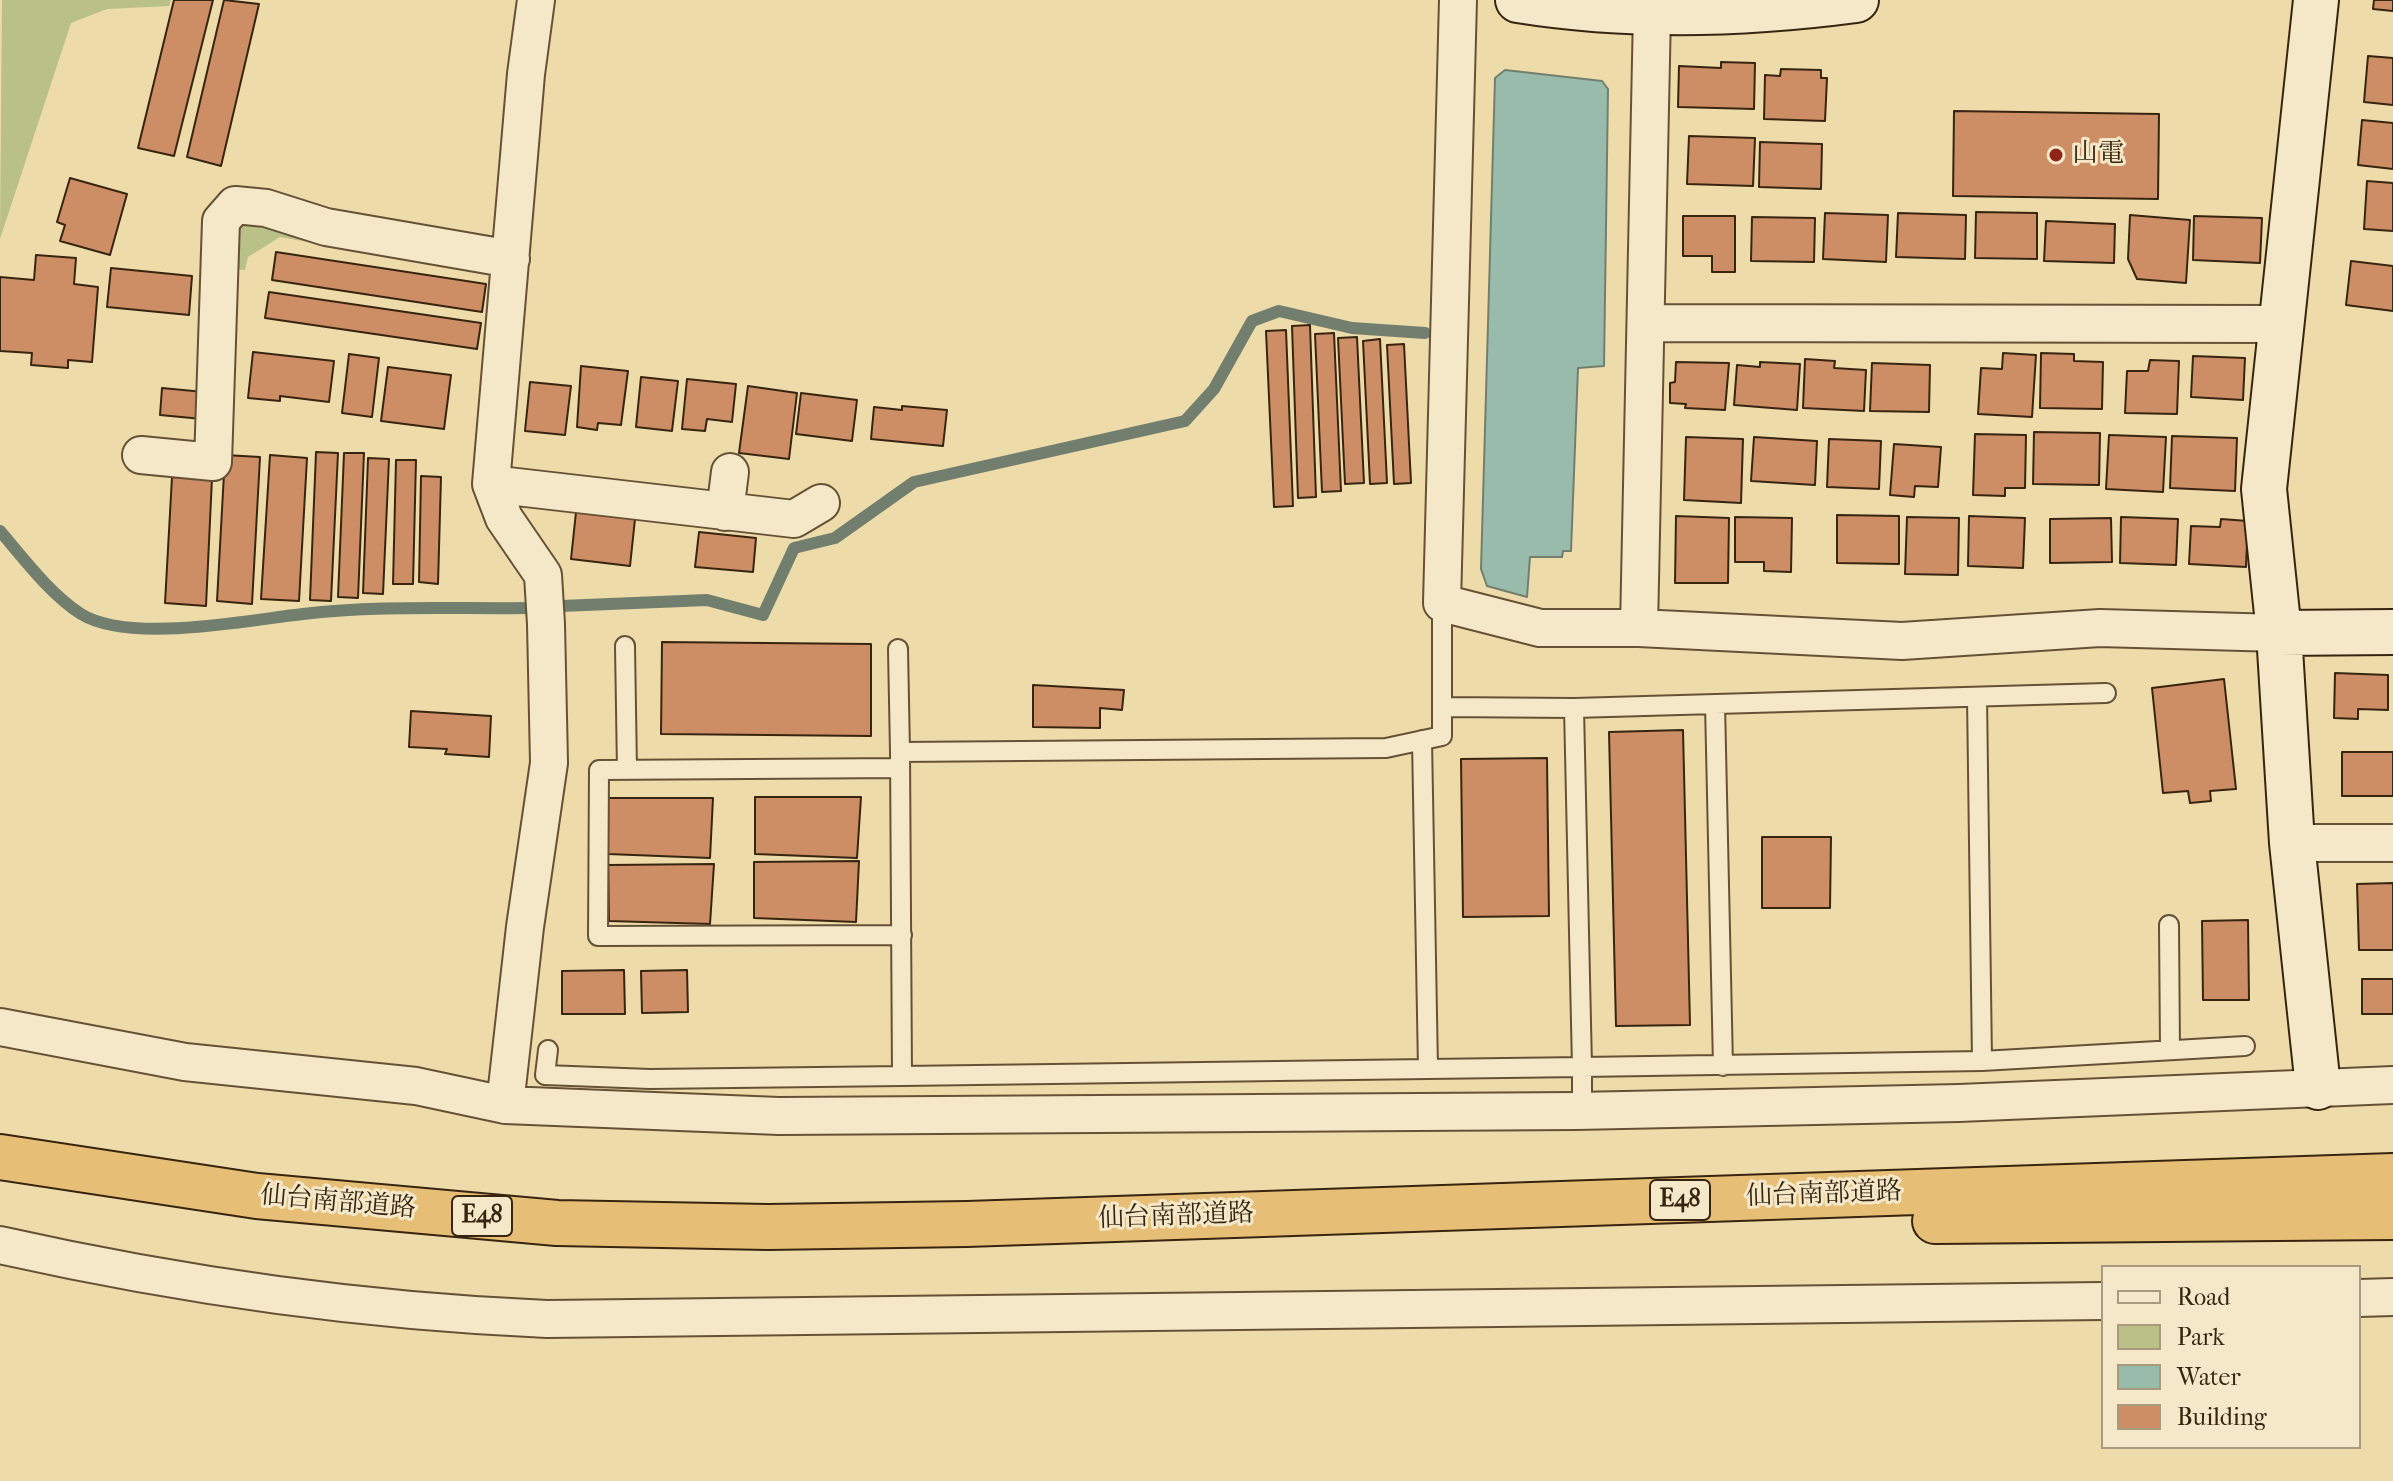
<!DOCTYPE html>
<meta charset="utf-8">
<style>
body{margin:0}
#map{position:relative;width:2393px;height:1481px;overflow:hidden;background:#eedbaa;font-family:"IM FELL French Canon",serif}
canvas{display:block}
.legend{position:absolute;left:2101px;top:1265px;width:260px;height:184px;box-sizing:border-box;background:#f4e8c8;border:2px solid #a89a7e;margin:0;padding:10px 14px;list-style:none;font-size:24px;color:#372510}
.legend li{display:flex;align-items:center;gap:16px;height:40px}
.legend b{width:40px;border:2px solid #a89a7e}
</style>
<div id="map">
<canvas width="2393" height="1481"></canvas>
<ul class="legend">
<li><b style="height:10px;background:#f4e8c8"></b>Road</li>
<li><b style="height:22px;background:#b9c088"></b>Park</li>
<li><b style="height:22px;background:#99bbac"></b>Water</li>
<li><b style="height:22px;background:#cd8d65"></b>Building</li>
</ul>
</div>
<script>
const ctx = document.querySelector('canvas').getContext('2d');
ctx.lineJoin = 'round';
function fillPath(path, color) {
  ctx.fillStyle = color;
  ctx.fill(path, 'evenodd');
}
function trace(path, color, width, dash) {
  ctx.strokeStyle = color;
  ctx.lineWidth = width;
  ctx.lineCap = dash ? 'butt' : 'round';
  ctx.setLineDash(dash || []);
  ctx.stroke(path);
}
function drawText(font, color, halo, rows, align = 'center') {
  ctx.font = font + ' "IM FELL French Canon","Noto Serif JP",serif';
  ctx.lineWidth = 6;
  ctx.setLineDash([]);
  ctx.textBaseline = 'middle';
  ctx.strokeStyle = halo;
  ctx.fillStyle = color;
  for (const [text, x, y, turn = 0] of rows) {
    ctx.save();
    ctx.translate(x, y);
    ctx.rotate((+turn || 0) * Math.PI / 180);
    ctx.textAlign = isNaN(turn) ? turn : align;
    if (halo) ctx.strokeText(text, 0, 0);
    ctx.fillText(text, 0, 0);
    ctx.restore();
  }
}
fillPath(new Path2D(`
 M2 0H171L169 6 107 9 71 23 0 239Z
 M241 213 475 264 473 271 280 237 248 257 245 270 228 268Z`), '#b9c088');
const water = new Path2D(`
 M1505 70 1602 81 1608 89 1604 366 1578 368 1571 551H1563L1562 557H1530L1527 597 1487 586 1481 569 1495 78Z`);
fillPath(water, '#99bbac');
trace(water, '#727f6e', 2);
trace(new Path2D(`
 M0 531C24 559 50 594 81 614 130 644 248 620 303 614 377 605 454 609 529 608
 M561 606 707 600 763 615 794 548 835 538 914 482 1185 421 1214 389 1252 321 1279 311 1352 328 1425 333`), '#727f6e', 12);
const building = new Path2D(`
 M174 0H213L174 156 138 148Z
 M224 0 259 4 221 166 187 157Z
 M2374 0H2393V11L2373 9Z
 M2368 56 2393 58V105L2364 102Z
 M1721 62 1755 63 1754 109 1678 107 1679 66 1721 68Z
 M1781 69 1821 70V78H1827L1825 121 1764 119 1765 75 1780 76Z
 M1954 111 2159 114 2158 199 1953 196Z
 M2362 120 2393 123V169L2358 165Z
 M1689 136 1755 138 1753 186 1687 184Z
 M1760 142 1822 144 1821 189 1759 187Z
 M70 178 127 194 110 255 60 241 65 225 57 222Z
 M2367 181 2393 183V231L2364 229Z
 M1976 212 2037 213V259L1975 258Z
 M1825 213 1888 215 1886 262 1823 259Z
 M1898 213 1966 215 1965 259 1896 257Z
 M2130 215 2190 220 2186 283 2137 279 2128 259Z
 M1683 216H1735V272H1712V256H1683Z
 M2194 216 2262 218 2260 263 2193 260Z
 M1752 217 1815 218 1814 262 1751 261Z
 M2046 221 2115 224 2114 263 2044 261Z
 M276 252 486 284 482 312 272 280Z
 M36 255 76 258 74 284 98 287 92 362 68 360V368L31 365 32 353 0 351V277L34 280Z
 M2351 261 2393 266V311L2346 305Z
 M111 268 192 276 189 315 107 307Z
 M269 292 481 323 477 349 265 318Z
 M1310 325 1316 497 1298 498 1292 326Z
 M1286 330 1293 506 1274 507 1266 331Z
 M1334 333 1341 491 1322 492 1315 334Z
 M1357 337 1364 483 1345 484 1338 338Z
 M1380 339 1387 483 1370 484 1363 341Z
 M1404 344 1411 483 1394 484 1387 345Z
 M253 352 334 361 329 402 280 396V401L248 398Z
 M2003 353 2036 355 2032 417 1978 414 1981 368 2002 369Z
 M2041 353 2074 354V361L2103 362 2102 409 2040 408Z
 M349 354 379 358 372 417 342 413Z
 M2193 356 2245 358 2243 400 2191 397Z
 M1805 359 1835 361 1834 368 1866 370 1864 411 1803 408Z
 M2150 360 2179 361 2177 414 2125 413 2127 371H2148Z
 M1676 362 1729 363 1725 410 1685 408 1686 404 1670 403V383L1675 382Z
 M1760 362 1800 364 1797 410 1734 405 1737 365 1760 367Z
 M1872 363 1930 365 1929 412 1870 411Z
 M581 366 628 371 621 425 598 423 597 430 577 427Z
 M388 367 451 375 444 429 381 421Z
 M641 377 678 381 672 431 636 427Z
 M687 379 736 384 732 422 707 419 705 431 682 429Z
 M530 382 571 386 565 435 525 431Z
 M748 386 797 393 789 459 739 453Z
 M162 388 204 392 202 419 160 415Z
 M801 393 857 400 852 441 796 434Z
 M902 406 947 410 943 446 871 439 874 407 902 410Z
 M2034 432 2100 433 2099 485 2033 484Z
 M1975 434 2026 435 2025 488H2005V496L1973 495Z
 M2109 435 2166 437 2163 492 2106 489Z
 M2172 436 2237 438 2235 491 2170 488Z
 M1686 437 1743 439 1741 503 1684 500Z
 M1754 437 1817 441 1815 485 1751 481Z
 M1829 439 1881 441 1879 489 1827 487Z
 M1894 444 1941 447 1938 487 1915 486 1914 497 1890 495Z
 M316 452 338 453 331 601 310 600Z
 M344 453H364L358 598 338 597Z
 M225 455 260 457 252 604 217 601Z
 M270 455 307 458 299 601 261 599Z
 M368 458 389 459 383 594 363 593Z
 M396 460H416L413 584H393Z
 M421 476 441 477 438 584 419 582Z
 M172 477 212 478 206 606 165 603Z
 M576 512 635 519 630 566 571 559Z
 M1837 515 1899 516V564L1837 563Z
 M1676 516 1729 518 1728 583H1675Z
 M1969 516 2025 518 2023 568 1968 566Z
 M1735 517 1792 518 1791 572 1764 571V562H1735Z
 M1907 517 1959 518 1958 575 1905 574Z
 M2121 517 2178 519 2176 565 2120 563Z
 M2111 518 2112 562 2050 563V519Z
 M2221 519 2248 521 2246 567 2189 564 2191 526 2220 527Z
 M699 532 756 538 753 572 695 567Z
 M662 642 871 644V736L661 734Z
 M2335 673 2388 675V710L2358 709V719L2334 718Z
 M2224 679 2236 789 2210 791 2211 801 2190 803 2188 791 2163 793 2152 688Z
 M1033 685 1124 690 1122 710 1100 708V728L1033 727Z
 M411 711 491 716 489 757 445 754 447 749 409 747Z
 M1683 730 1690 1025 1616 1026 1609 732Z
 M2342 752H2393V796H2342Z
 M1547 758 1549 916 1463 917 1461 759Z
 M755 797H861L857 858 755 854Z
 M608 798H713L710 858 608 854Z
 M1762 837H1831L1830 908H1762Z
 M859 861 856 922 754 918V862Z
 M714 864 710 924 609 921 608 865Z
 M2393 883V950H2359L2357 884Z
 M2248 920 2249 1000H2203L2202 921Z
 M624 970 625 1014H562V971Z
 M687 970 688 1012 642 1013 641 971Z
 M2362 979H2393V1014H2362Z`);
fillPath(building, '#cd8d65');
trace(building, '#372510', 2);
const lane = new Path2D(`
 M625 646 627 770
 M898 649 900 752
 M1977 697 1982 1061
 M1715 704 1723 1066
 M1442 707 1574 708 1582 1067 1982 1061 2245 1046
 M1574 708 2106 693
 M1422 740 1428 1069 1582 1067V1111
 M900 768 599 770 598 936 902 935
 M2169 925 2170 1050
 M548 1050 545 1075 650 1079 902 1076 900 752 1386 748 1442 736V603
 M902 1076 1428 1069`);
const street = new Path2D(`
 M1458 0 1442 603 1540 628H1639L1902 641 2100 628 2279 633
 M1647 323 2280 324
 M141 455 213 462 221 221 235 205 266 208 326 227 511 259
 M491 484 794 519 821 503
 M725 512 730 472
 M1639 628 1652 13
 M2292 843H2393
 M0 1027 185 1062 416 1086 505 1105 779 1116 1576 1111 1959 1103 2393 1085
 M505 1105 525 927 549 763 546 624 543 575 504 518 491 484 526 74 536 0
 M0 1245C183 1286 360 1311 547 1319L2103 1301
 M2359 1298 2393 1297`);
const secondary = new Path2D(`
 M1518 0C1631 18 1743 15 1856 0
 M2316 0 2264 489 2279 633 2292 843 2318 1087
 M2279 633 2393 632`);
const highway = new Path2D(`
 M0 1157 257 1196 557 1223 768 1227 967 1224 2393 1176
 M1935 1221 2393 1217`);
trace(lane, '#655236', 22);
trace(street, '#655236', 40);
trace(secondary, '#372510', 48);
trace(highway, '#372510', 48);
trace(lane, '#f4e8c8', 18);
trace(street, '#f4e8c8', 36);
trace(secondary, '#f4e8c8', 44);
trace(highway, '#e7be75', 44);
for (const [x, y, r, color] of [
 [2056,155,8,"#8f2418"]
]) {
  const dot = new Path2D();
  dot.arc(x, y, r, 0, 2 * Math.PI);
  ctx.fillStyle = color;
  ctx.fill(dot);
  trace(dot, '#f4e8c8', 3);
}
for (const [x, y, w] of [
 [1680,1200,60],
 [482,1216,60]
]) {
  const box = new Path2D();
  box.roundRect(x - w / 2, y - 20, w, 40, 6);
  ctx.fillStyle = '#f4e8c8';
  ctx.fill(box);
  trace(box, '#372510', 2);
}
drawText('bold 24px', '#372510', null, [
 ["E48",1680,1200],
 ["E48",482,1216]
]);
drawText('26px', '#372510', '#f4e8c8', [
 ["山電",2072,155]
], 'left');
drawText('26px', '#372510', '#f4e8c8', [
 ["仙台南部道路",1824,1195,-2],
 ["仙台南部道路",338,1203,5],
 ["仙台南部道路",1176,1217,-2]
]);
</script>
